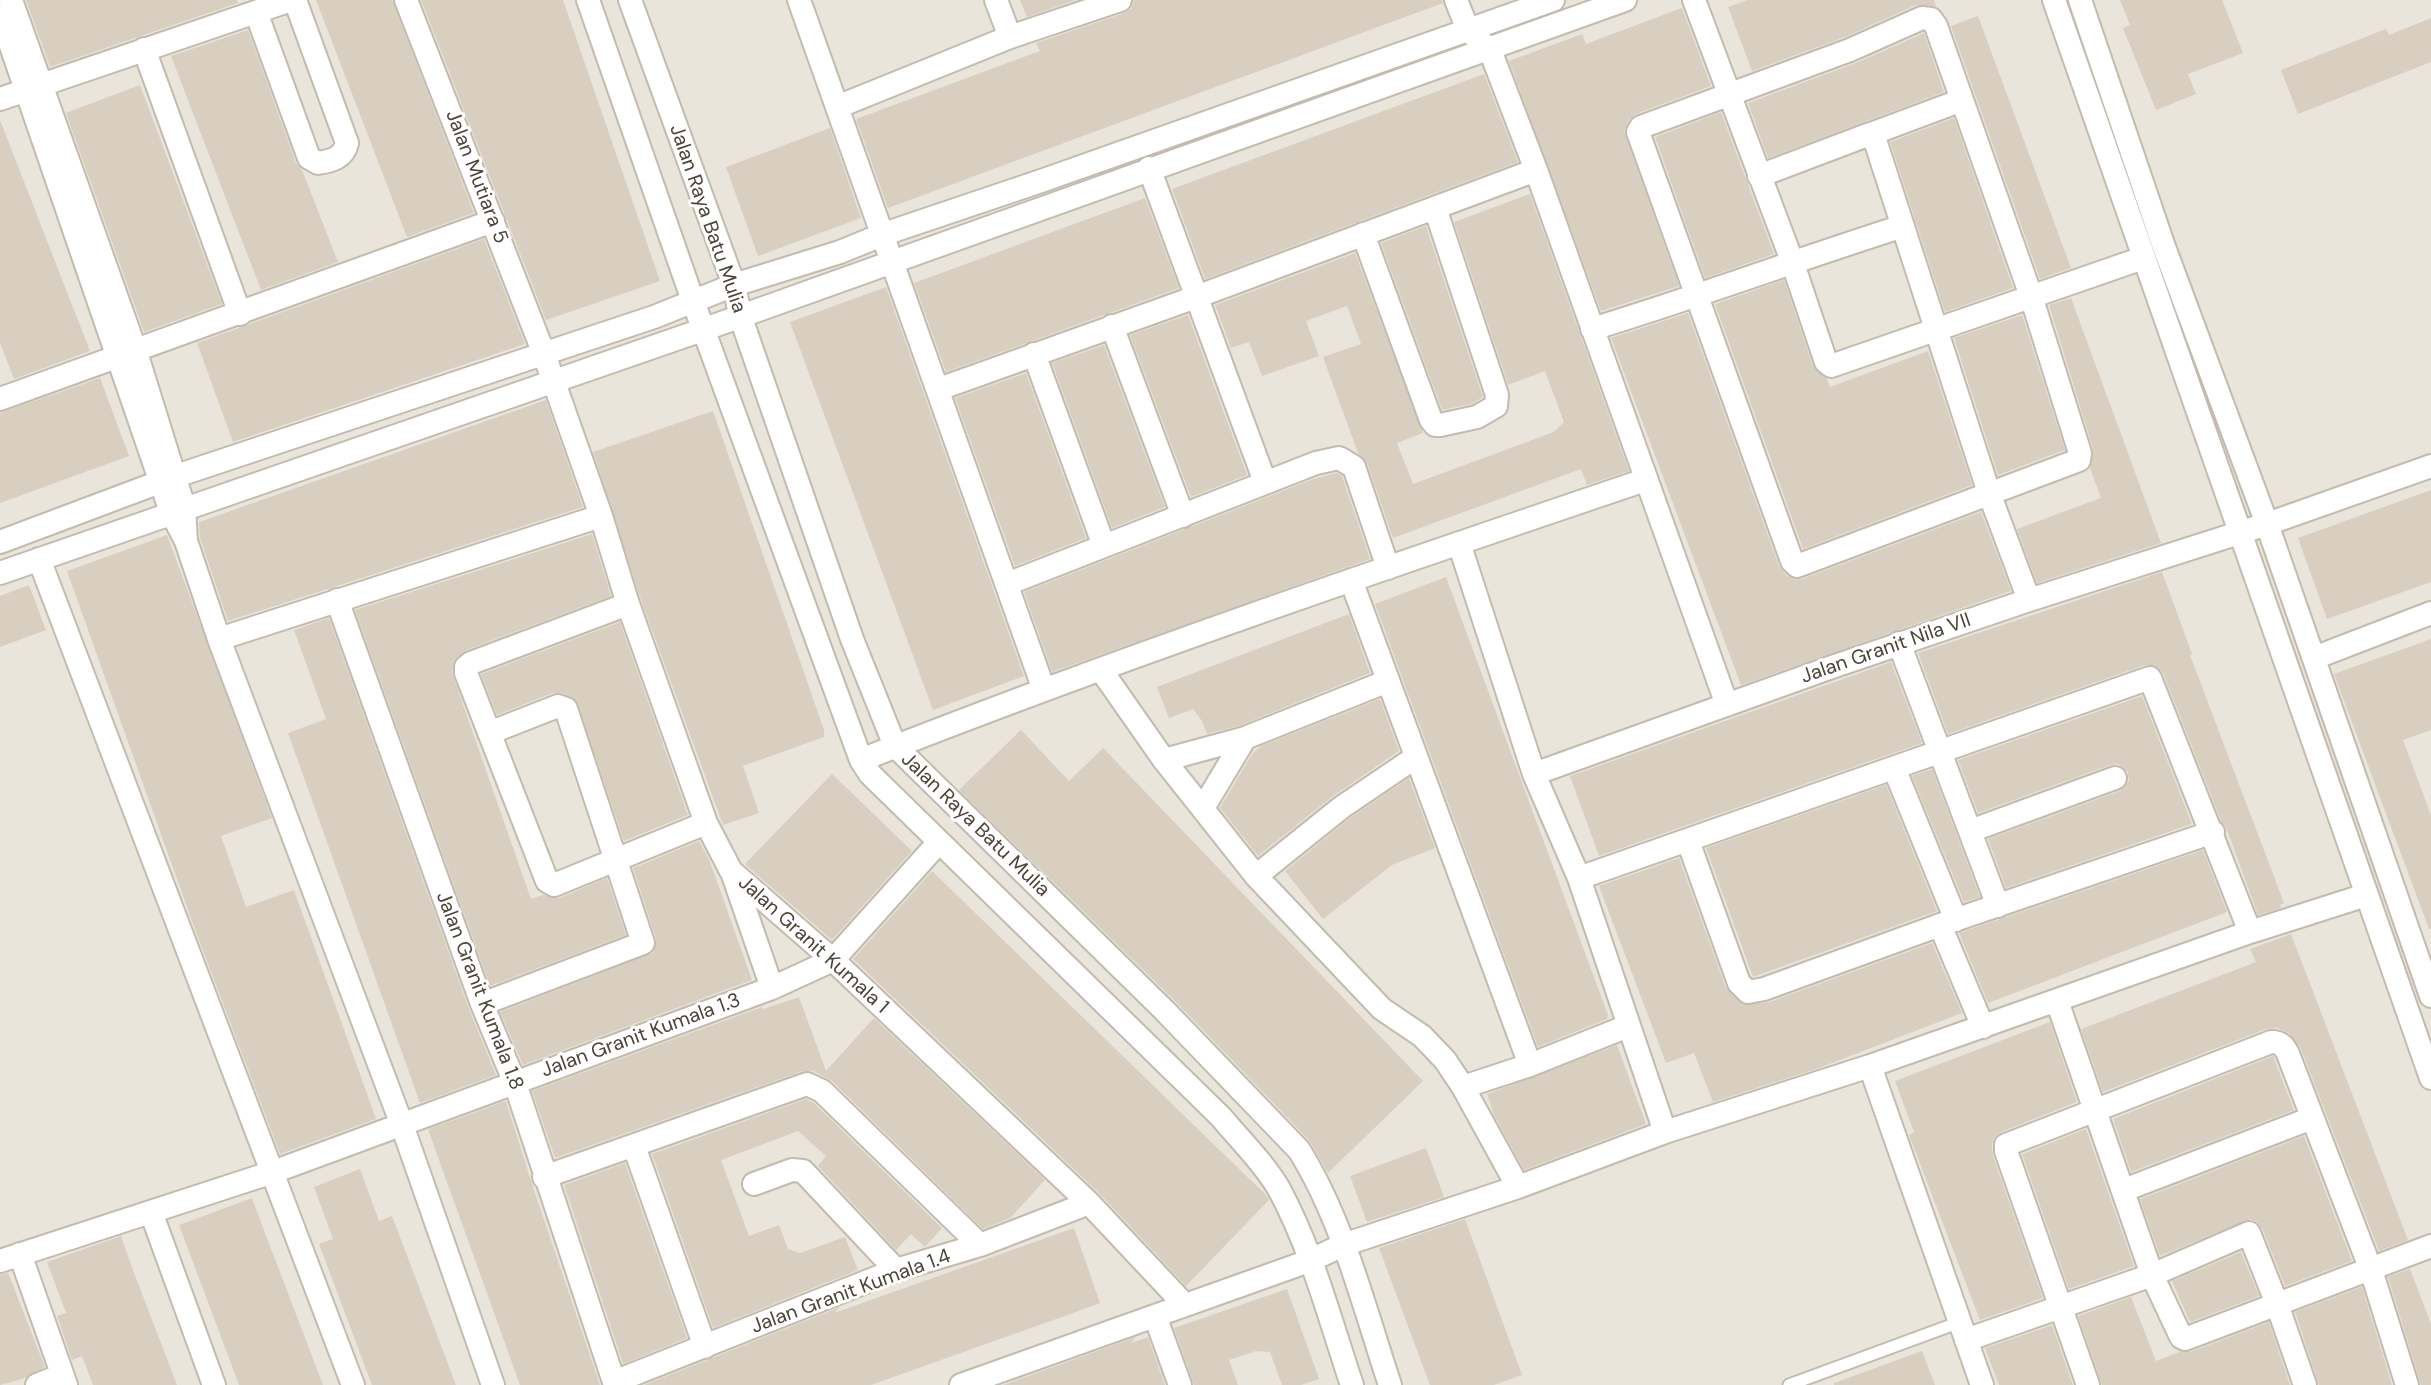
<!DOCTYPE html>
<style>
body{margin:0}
canvas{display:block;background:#f6f3ec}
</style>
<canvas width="2431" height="1385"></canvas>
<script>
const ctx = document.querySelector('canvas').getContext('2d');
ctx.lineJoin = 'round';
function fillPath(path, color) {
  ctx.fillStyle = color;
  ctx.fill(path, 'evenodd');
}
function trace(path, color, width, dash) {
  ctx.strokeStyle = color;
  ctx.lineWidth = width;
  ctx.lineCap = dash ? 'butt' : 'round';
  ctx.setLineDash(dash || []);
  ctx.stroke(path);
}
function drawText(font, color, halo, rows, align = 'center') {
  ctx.font = font + ' "DM Sans",sans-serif';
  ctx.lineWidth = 6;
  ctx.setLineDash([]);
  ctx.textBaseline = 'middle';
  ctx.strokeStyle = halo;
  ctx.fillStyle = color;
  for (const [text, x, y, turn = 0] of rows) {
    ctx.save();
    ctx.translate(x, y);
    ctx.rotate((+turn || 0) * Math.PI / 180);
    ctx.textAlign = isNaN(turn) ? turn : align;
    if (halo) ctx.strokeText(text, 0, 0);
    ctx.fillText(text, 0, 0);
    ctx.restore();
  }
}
fillPath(new Path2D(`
 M0 0H2431V1385H0Z`), '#eae5da');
fillPath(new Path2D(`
 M26 0H237L238 3 50 67Z
 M316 0H392L474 213 407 237Z
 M421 0H563L660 281 546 320Z
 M1020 0H1076L1027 17Z
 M1134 0H1442L1443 3 888 208 856 119 1040 51 1036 43 1124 13 1131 9Z
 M1748 0H1934L1936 6 1916 5 1845 37 1752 71 1728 7Z
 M2120 0H2222L2243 53 2188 74 2196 94 2156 110 2123 28 2130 25Z
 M1682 8 1711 86 1636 114 1629 120 1624 131 1679 286 1601 311 1509 61 1582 34 1586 44Z
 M1978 16 2071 268 2040 279 1951 26Z
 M2431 18V62L2298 114 2281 70 2386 29 2389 35Z
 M248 30 296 163 302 170 338 262 261 290 171 56Z
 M1924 33 1944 92 1768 158 1748 103 1856 63Z
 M1484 74 1518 162 1205 279 1172 189Z
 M140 85 222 304 144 332 66 113Z
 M1721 112 1774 254 1705 278 1655 137Z
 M1954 118 2013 288 1945 312 1890 142Z
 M0 120 90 351 14 379 0 343Z
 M830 128 861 218 758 256 726 167Z
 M1530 194 1629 471 1587 485 1581 469 1393 538 1367 463 1358 453 1323 357 1361 344 1347 306 1306 321 1319 356 1262 376 1249 342 1231 348 1215 305 1355 253 1423 433 1397 443 1413 484 1554 432 1564 422 1545 371 1508 385 1454 222Z
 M1145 198 1179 288 946 372 914 283Z
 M1426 226 1483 397 1472 404 1442 410 1381 243Z
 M484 239 525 344 233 442 197 343Z
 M1784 280 1813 366 1827 379 1830 387 1928 351 1972 485 1803 549 1715 304Z
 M886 287 1024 676 933 710 790 322Z
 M2071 298 2161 543 2037 583 2017 529 2101 498 2090 468 2093 449 2049 305Z
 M1688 313 1779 566 1787 576 1795 580 1802 579 1981 512 2011 591 1741 685 1611 338Z
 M1188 315 1247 475 1191 497 1130 335Z
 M2022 315 2065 450 1998 475 1954 338Z
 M1104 345 1165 507 1112 528 1052 363Z
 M1026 373 1086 538 1015 566 955 398Z
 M100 378 129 456 0 503V413Z
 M546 400 583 507 228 621 200 538 199 522Z
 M713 411 824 730V737L743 766 759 813 723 825 641 600 593 452Z
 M1337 473 1342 476 1370 559 1052 672 1024 592 1313 479Z
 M2431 490V582L2327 619 2298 538Z
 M592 534 611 596 466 650 454 660 452 673 531 899 543 895 559 898 607 878 626 935 490 986 355 610Z
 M167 535 272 818 221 836 246 907 294 890 376 1119 280 1154 197 935 67 571Z
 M2162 572 2192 654 2190 655 2284 903 2280 905 2281 908 2258 915 2226 827 2221 821 2163 673 2158 667 2145 665 1948 734 1918 653Z
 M1446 577 1608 1015 1607 1019 1538 1047 1375 604Z
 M29 585 46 630 0 647V596Z
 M1349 614 1370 673 1241 725 1207 734 1202 721 1193 709 1169 718 1157 687Z
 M329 618 469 1009 496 1075 420 1103 288 733 326 719 294 630Z
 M620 622 688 815 624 841 576 700 563 693H553L497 715 481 674Z
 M2431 639V730L2403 740 2431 815V929H2429L2334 674Z
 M1891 662 1922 743 1599 856 1570 776Z
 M2142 696 2192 824 2006 888 1988 839 2120 791 2129 781 2128 772 2118 764 2110 765 1978 813 1958 760Z
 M1380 699 1399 751 1333 796 1258 856 1220 808 1252 754 1261 746Z
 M1021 730 1069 781 1103 748 1423 1081 1328 1173 1309 1140 1174 1000 959 790Z
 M1932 769 1980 897 1964 902 1912 776Z
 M832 774 912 851 832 940 745 864Z
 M1409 778 1435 848 1392 865 1323 919 1285 871 1350 818Z
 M1886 785 1937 911 1753 977 1706 848Z
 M699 841 709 859 752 980 523 1065 500 1012 653 953 656 939 633 868Z
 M2203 850 2227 912 1988 1003 1959 933Z
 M1679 858 1726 988 1743 1005 1769 1002 1932 943 1962 1013 1819 1068 1713 1102 1694 1053 1666 1063 1599 886Z
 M932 871 1267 1196 1269 1200 1186 1286 1099 1193 853 959Z
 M2291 934 2408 1240 2379 1251 2301 1049 2289 1033 2277 1028 2266 1029 2103 1092 2081 1029 2256 962 2250 949Z
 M799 997 826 1071 874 1018 1045 1180 1010 1218 983 1229 832 1081 813 1071H803L555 1158 532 1091 762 1007 763 1009Z
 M2050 1022 2077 1102 2001 1132 1994 1138 1992 1145 1993 1156 2043 1298 1980 1320 1909 1135 1914 1132 1895 1081Z
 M1617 1045 1646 1124 1524 1170 1494 1115 1487 1094Z
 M2273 1056 2294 1110 2131 1172 2113 1119Z
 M806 1099 814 1103 942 1228 925 1247 911 1234 896 1250 818 1166 826 1156 798 1131 721 1160 749 1236 779 1225 788 1249 800 1253 845 1237 858 1270 713 1328 652 1154Z
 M506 1101 531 1181 600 1385H520L429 1132V1129Z
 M2086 1129 2134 1266 2069 1289 2022 1154Z
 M2304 1136 2352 1261 2285 1286 2262 1228 2257 1222 2250 1219 2160 1256 2140 1199Z
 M1426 1148 1444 1197 1367 1222 1350 1176Z
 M625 1163 687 1338 623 1364 564 1185Z
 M360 1169 379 1221 392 1216 456 1385H372L319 1244 333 1239 314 1187Z
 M252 1198 265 1233 323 1385H239L211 1310 179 1225Z
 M1465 1219 1522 1375 1494 1385H1430L1379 1248Z
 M1074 1228 1100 1303 1073 1313 871 1385H644L840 1307 834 1313Z
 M121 1236 133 1270 177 1385H93L82 1356 72 1360 57 1316 66 1313 47 1262Z
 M2241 1252 2259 1296 2190 1322 2172 1281Z
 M2410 1269 2431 1324V1385H2421L2388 1277Z
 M8 1273 45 1367 25 1378 0 1385V1275Z
 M2362 1287 2392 1385H2319L2295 1312Z
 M1287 1289 1319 1379 1301 1385H1282L1270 1352 1256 1351 1229 1360 1238 1385H1194L1174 1328Z
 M2131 1297 2156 1361 2179 1352H2190L2269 1322 2290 1385H2102L2078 1316Z
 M2052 1325 2073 1385H1999L1985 1348Z
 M1136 1337 1131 1343 1148 1337 1165 1385H1003Z
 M1922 1351 1935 1385H1834V1383Z`), '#d8cfc1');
const service = new Path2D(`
 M1789 1385 1960 1322`);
const minor = new Path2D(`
 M406 0 544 354 601 516 628 604 706 823 731 871 833 960 1089 1203 1184 1304
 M588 0 693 301 861 760 870 774 1221 1117C1240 1140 1264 1163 1279 1189 1312 1250 1330 1320 1352 1385
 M630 0 734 285 740 315 852 639 895 746 1164 1010 1299 1150C1343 1221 1364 1307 1390 1385
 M799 0 1044 690
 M996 0 1010 37
 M1456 0 1468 30 1490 50 1536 170 1727 705
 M1694 0 1792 261 1826 362 1831 366 2143 258
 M2054 0 2431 1078
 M2080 0 2163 244 2267 524 2431 996
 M256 12 309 158 318 163C331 161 344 158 347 143L295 0
 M0 14 171 512 186 541 184 507 135 349 11 0
 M1922 18 1931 19 1936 26 2031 296 2080 453 2079 460 1797 566 1792 561 1638 132 1641 127 1850 50Z
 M144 49 240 314
 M0 99 291 0
 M837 107 1010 37 1120 0
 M1871 134 1962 100
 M1149 168 1265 482
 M1759 176 1870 134 1874 137 1989 493 2029 600
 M1363 234 1431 420 1435 425H1440L1477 417 1496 406 1497 395 1435 208
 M1112 326 1183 516
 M1592 329C1697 297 1799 259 1903 226
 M1034 354 1104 546
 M939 389 1196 297 1536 170
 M0 399 493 221
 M186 541 219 639 402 1125 493 1385
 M0 542 173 477 654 317 734 285 840 252 884 234 1041 181 1553 0
 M1459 543 1534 774 1579 878 1665 1132
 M39 559 353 1385
 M0 573 705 329 1625 0
 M1351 580 1530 1065
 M1007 584 1316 463 1339 458 1354 467 1388 568
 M337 600 482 1004 515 1083 615 1385
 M628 604 471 663 466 667V673L547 881 554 885 706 823
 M219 639 601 516
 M1899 643 1998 906
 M2314 658 2431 613
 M1101 670 1164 760 1256 876 1382 1009 1422 1036 1445 1060 1463 1087 1518 1187
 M861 760C1119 658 1382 569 1645 480
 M1164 760 1245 738 1388 681
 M1894 768 1956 920
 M1534 774 1832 667 2029 600 2267 524 2431 466
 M1203 808 1245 738
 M1970 831 2115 778
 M1688 841 1739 983 1748 992 1764 989 1940 925 2213 832
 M732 872 772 988
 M1256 876 1342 807 1416 757
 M1579 878 2150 678 2250 932
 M1940 925 1983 1027
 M2057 1001 2152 1275 2181 1337 2185 1339 2431 1246
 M482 1004 643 943 566 709 558 706 489 733
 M1870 1066 1982 1385
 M1463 1087 1530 1065 1628 1026
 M634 1146 705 1347
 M544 1177 807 1084 822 1091 980 1245
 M754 1184 792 1170 803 1171 896 1270
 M2124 1190 2312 1118
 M151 1212 214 1385
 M20 1254 66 1385
 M0 1261 273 1172 772 988 833 960 939 842
 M1155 1316 1180 1385
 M1966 1340 2152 1275 2249 1233 2277 1304 2305 1385
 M614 1382 896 1270 980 1245 1089 1203
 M37 1385 62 1375
 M961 1385 1309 1261 1343 1245 1518 1187 1665 1132 1870 1066 2250 932 2366 895
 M2088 1385 2006 1151V1145L2271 1042C2281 1042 2284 1046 2288 1054L2371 1270 2407 1385`);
trace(service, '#c2bbae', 15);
trace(minor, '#c2bbae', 26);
trace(service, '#fff', 11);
trace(minor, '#fff', 22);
drawText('20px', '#4b4439', '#fff', [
 ["Jalan Mutiara 5",476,177,69],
 ["Jalan Raya Batu Mulia",707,219,71],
 ["Jalan Granit Nila VII",1886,649,-19],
 ["Jalan Raya Batu Mulia",975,825,44],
 ["Jalan Granit Kumala 1",813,945,42],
 ["Jalan Granit Kumala 1.8",479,991,69],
 ["Jalan Granit Kumala 1.3",641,1036,-20],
 ["Jalan Granit Kumala 1.4",851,1292,-20]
]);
</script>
